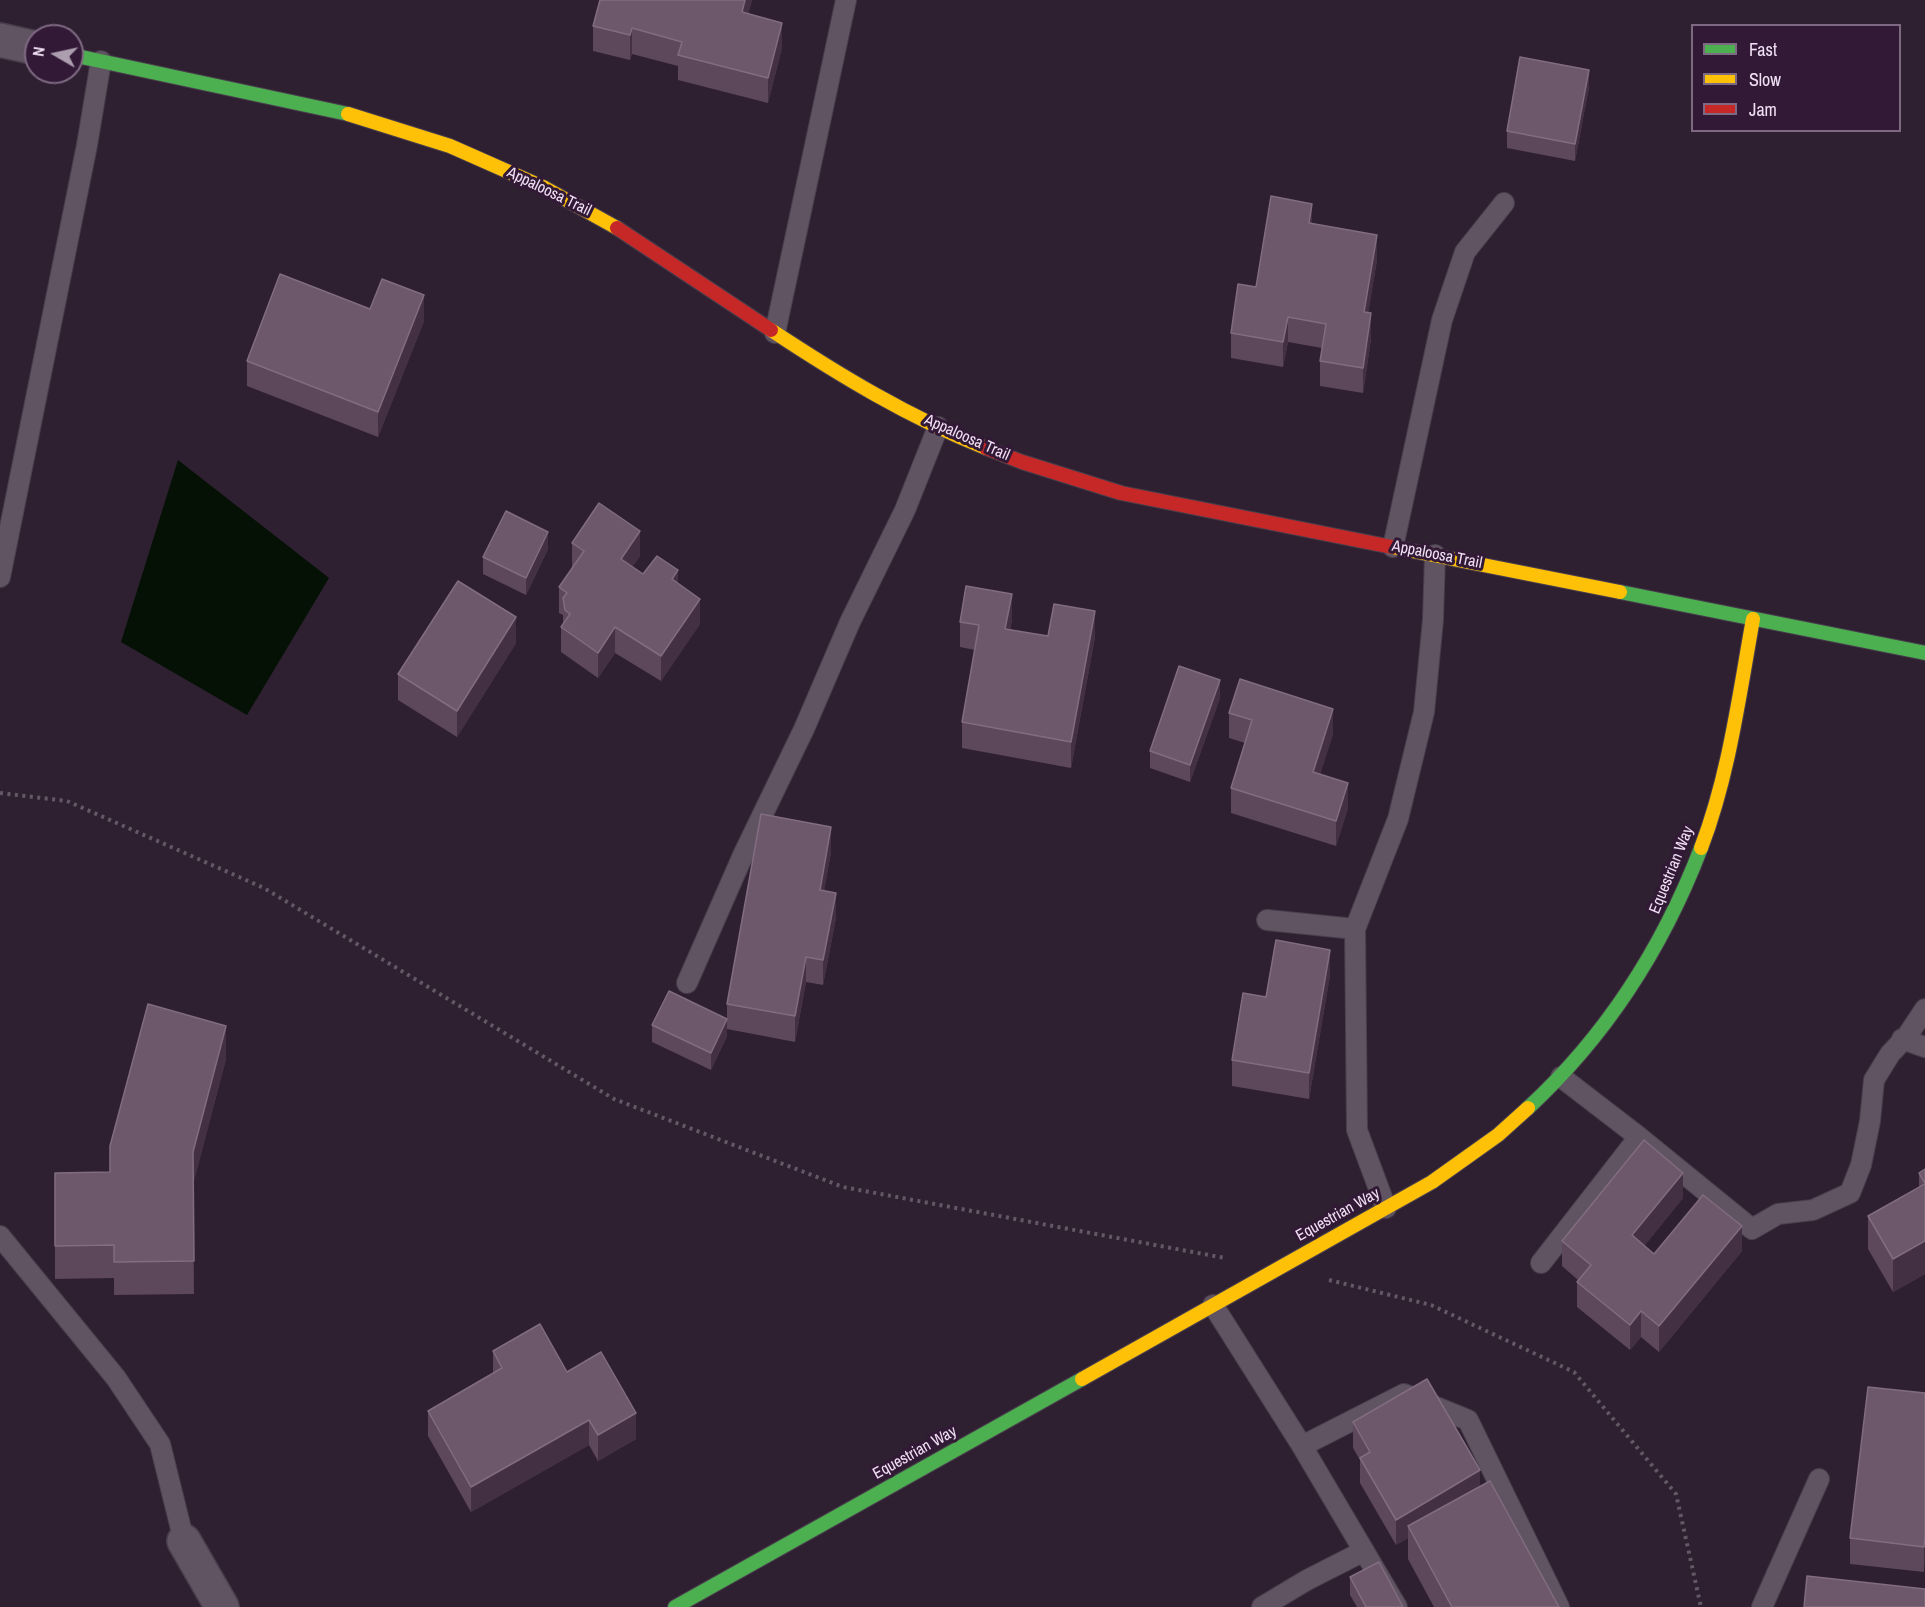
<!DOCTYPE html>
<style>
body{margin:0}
#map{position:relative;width:1925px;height:1607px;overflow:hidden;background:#2e2031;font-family:"Archivo Narrow",sans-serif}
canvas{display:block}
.legend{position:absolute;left:1691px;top:24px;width:210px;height:108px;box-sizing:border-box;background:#321a37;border:2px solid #7e6982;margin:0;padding:8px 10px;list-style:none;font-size:18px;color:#f0e0f3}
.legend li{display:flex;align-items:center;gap:12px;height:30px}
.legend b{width:30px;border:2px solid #7e6982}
.north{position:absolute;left:24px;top:24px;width:60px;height:60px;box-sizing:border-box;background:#321a37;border:2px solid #7e6982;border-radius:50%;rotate:279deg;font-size:16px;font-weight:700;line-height:24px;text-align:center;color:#f0e0f3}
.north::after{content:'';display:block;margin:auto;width:21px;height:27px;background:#ac9daf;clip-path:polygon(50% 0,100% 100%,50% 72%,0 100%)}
</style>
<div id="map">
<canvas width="1925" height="1607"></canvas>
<ul class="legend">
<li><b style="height:8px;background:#4caf50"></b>Fast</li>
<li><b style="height:8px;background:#ffc107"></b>Slow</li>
<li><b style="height:8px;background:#c62828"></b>Jam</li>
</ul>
<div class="north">N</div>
</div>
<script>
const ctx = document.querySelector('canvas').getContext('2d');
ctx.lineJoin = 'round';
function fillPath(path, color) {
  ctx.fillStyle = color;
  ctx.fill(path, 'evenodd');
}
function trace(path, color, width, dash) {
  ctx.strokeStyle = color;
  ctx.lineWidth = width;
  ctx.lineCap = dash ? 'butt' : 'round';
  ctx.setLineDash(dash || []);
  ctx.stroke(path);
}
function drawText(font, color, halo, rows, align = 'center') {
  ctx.font = font + ' "Archivo Narrow",sans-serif';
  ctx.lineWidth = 6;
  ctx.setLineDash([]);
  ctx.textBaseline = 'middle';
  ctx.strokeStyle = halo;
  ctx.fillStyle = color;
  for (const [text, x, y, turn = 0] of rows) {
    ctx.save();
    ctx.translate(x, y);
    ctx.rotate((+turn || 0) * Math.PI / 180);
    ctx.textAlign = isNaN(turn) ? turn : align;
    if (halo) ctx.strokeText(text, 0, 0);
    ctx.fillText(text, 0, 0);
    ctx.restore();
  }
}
fillPath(new Path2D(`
 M178 460 329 578 247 715 121 642Z`), '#041104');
const lane = new Path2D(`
 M775 333 846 0
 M1393 547 1442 320 1465 252 1504 203
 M0 577 87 145 101 61
 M1267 920 1355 929 1357 1130 1386 1208
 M1355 929 1398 819 1424 712 1433 620 1435 555
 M687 983 744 853 804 729 850 622 905 510 938 427
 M1902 1039 1925 1047
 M1639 1137 1752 1229 1778 1214 1813 1210 1850 1193 1861 1165 1870 1121 1874 1080 1890 1054 1907 1036 1925 1009
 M0 1236 116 1378 160 1444 184 1541
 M1541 1263 1639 1137 1561 1077
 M1213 1305 1302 1446 1397 1607
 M1302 1446 1404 1394 1468 1420 1559 1607
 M1262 1607 1307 1580 1364 1551
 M1762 1607 1819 1479`);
const street = new Path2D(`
 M0 40 36 48
 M184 1541 222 1607`);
const fast = new Path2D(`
 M72 55 348 114
 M1620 592 1925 653
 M1528 1108C1606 1036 1663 947 1701 848
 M675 1607 1082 1379`);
const slow = new Path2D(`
 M348 114 450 146 545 188 617 228
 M771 330C839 375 910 418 986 448
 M1392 547 1620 592
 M1701 848C1729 775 1739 696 1753 619
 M1082 1379 1432 1182 1498 1135 1528 1108`);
const jam = new Path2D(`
 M617 228 771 330
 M986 448 1022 462 1121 493 1392 547`);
trace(lane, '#493e4c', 22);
trace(street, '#493e4c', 36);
trace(fast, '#493e4c', 16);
trace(slow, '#493e4c', 16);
trace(jam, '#493e4c', 16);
trace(new Path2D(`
 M0 793 67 801 264 888 614 1099 843 1187 1225 1258
 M1329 1280 1431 1305 1574 1372 1676 1494 1701 1607`), '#635965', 4, [3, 4.5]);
trace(lane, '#605462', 20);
trace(street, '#605462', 33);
trace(fast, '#4caf50', 14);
trace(slow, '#ffc107', 14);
trace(jam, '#c62828', 14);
fillPath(new Path2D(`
 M752 0 748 14 782 48 768 103 678 80V66L632 54 630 60 593 51V26Z
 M1589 87 1575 161 1507 148V131Z
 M1312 224 1377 260 1368 313 1371 339 1363 393 1320 386V361L1322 348 1288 342 1283 367 1231 358V333L1256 287Z
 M370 309 424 321 378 437 247 386V361Z
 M572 543 640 556 632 567 643 574 678 584 700 624 661 681 615 653 598 678 561 652V627L563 624V615L559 613V587L572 568Z
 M548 549 526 595 483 574V557Z
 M1012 620 1010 630 1048 636 1095 637 1071 768 962 748V722L975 650 960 647V622Z
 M516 643 457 737 398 700V674Z
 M1220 698 1190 782 1150 768V751Z
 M1229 713 1333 734 1320 774 1348 808 1336 846 1231 813V788L1245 743 1229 738Z
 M831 852 824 891 836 918 823 985 806 982 795 1042 727 1029V1036L711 1070 652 1042V1025L727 1018V1004Z
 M1330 975 1309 1099 1232 1086V1060L1266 997Z
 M226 1059 193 1184 194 1294 114 1295V1278L55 1279V1173L110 1172Z
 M1925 1169V1274L1893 1292 1868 1249V1216L1919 1187V1173Z
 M1683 1198 1644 1246 1654 1254 1742 1251 1659 1352 1641 1337 1630 1350 1577 1307V1282L1578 1280 1562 1266V1241Z
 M493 1351 567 1372 636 1439 598 1461 589 1445 471 1512 428 1436V1411L493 1373Z
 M1925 1393 1924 1572 1850 1564V1538Z
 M1353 1422 1480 1486 1559 1607H1434L1408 1559V1538L1396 1545 1360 1483V1460L1353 1448Z
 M1350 1577 1403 1607H1357L1350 1595Z`), '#5d475a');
fillPath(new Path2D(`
 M745 0H752L742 38V12Z
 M782 23V48L768 103V78Z
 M632 28V54L630 60V35Z
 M1589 70V87L1575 161V144Z
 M1312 204V229L1309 223Z
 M1377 235V260L1364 338V312Z
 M424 295V321L378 437V412Z
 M1371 313V339L1363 393V368Z
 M1288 317V342L1283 367V342Z
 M640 531V556L621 584V559Z
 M548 532V549L526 595V578Z
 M678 570V596L672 579Z
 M1012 594V620L1005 654V629Z
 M700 599V624L661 681V656Z
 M1095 611V637L1071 768V742Z
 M516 617V643L457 737V711Z
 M615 627V653L598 678V653Z
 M1220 680V698L1190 782V765Z
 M1333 709V734L1313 797V772Z
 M1348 783V808L1336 846V821Z
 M831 827V852L820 915V890Z
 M836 893V918L823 985V960Z
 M1330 950V975L1309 1099V1073Z
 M806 957V982L795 1042V1016Z
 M727 1019V1036L711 1070V1053Z
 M226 1026V1059L193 1185V1152Z
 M1683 1173V1198L1632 1261V1235Z
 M1742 1226V1251L1659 1352V1326Z
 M1925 1241V1274L1893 1292V1259Z
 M1641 1311V1337L1630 1350V1325Z
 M636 1413V1439L598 1461V1435Z
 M589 1420V1445L471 1512V1487Z
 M1480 1470V1496L1408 1526V1538L1396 1545V1520Z
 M1925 1534V1559L1924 1572V1547Z`), '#443043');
const building = new Path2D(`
 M600 0H745L742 12 782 23 768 78 678 55 682 42 632 28 630 35 593 26Z
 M1520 57 1589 70 1575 144 1507 131Z
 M1271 196 1312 204 1309 223 1377 235 1364 312 1371 313 1363 368 1320 361 1326 324 1288 317 1283 342 1231 333 1238 284 1256 287Z
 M280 274 370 309 382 279 424 295 378 412 247 361Z
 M599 503 640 531 621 559 643 574 657 556 678 570 672 579 700 599 661 656 615 627 598 653 561 627 570 614 565 610 563 598 567 593 559 587 584 551 572 543Z
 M506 511 548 532 526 578 483 557Z
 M458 581 516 617 457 711 398 674Z
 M966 586 1012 594 1005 629 1048 636 1054 604 1095 611 1071 742 962 722 979 625 960 622Z
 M1179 666 1220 680 1190 765 1150 751Z
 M1240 679 1333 709 1313 772 1348 783 1336 821 1231 788 1252 720 1229 713Z
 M761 814 831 827 820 890 836 893 823 960 806 957 795 1016 727 1004Z
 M1276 940 1330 950 1309 1073 1232 1060 1243 993 1266 997Z
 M669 991 727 1019 711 1053 652 1025Z
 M148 1004 226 1026 193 1152 194 1261 114 1262V1245L55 1246V1173L110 1172V1146Z
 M1644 1140 1683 1173 1632 1235 1654 1254 1703 1195 1742 1226 1659 1326 1641 1311 1630 1325 1577 1282 1591 1265 1562 1241Z
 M1925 1169V1241L1893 1259 1868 1216 1925 1184 1919 1173Z
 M540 1324 567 1372 601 1352 636 1413 598 1435 589 1420 471 1487 428 1411 502 1368 493 1351Z
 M1427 1379 1480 1470 1396 1520 1360 1458 1370 1452 1353 1422Z
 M1868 1387 1925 1393V1534L1924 1547 1850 1538Z
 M1490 1481 1559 1607H1452L1408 1526Z
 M1379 1562 1403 1607H1366L1350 1577Z
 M1807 1576 1925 1589V1607H1804Z`);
fillPath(building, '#6d576b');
trace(building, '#816c80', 1.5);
drawText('16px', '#f0e0f3', '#321a37', [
 ["Appaloosa Trail",549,192,26],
 ["Appaloosa Trail",967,438,24],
 ["Appaloosa Trail",1437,555,11],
 ["Equestrian Way",1672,870,-68],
 ["Equestrian Way",1338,1215,-29],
 ["Equestrian Way",915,1453,-29]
]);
</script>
